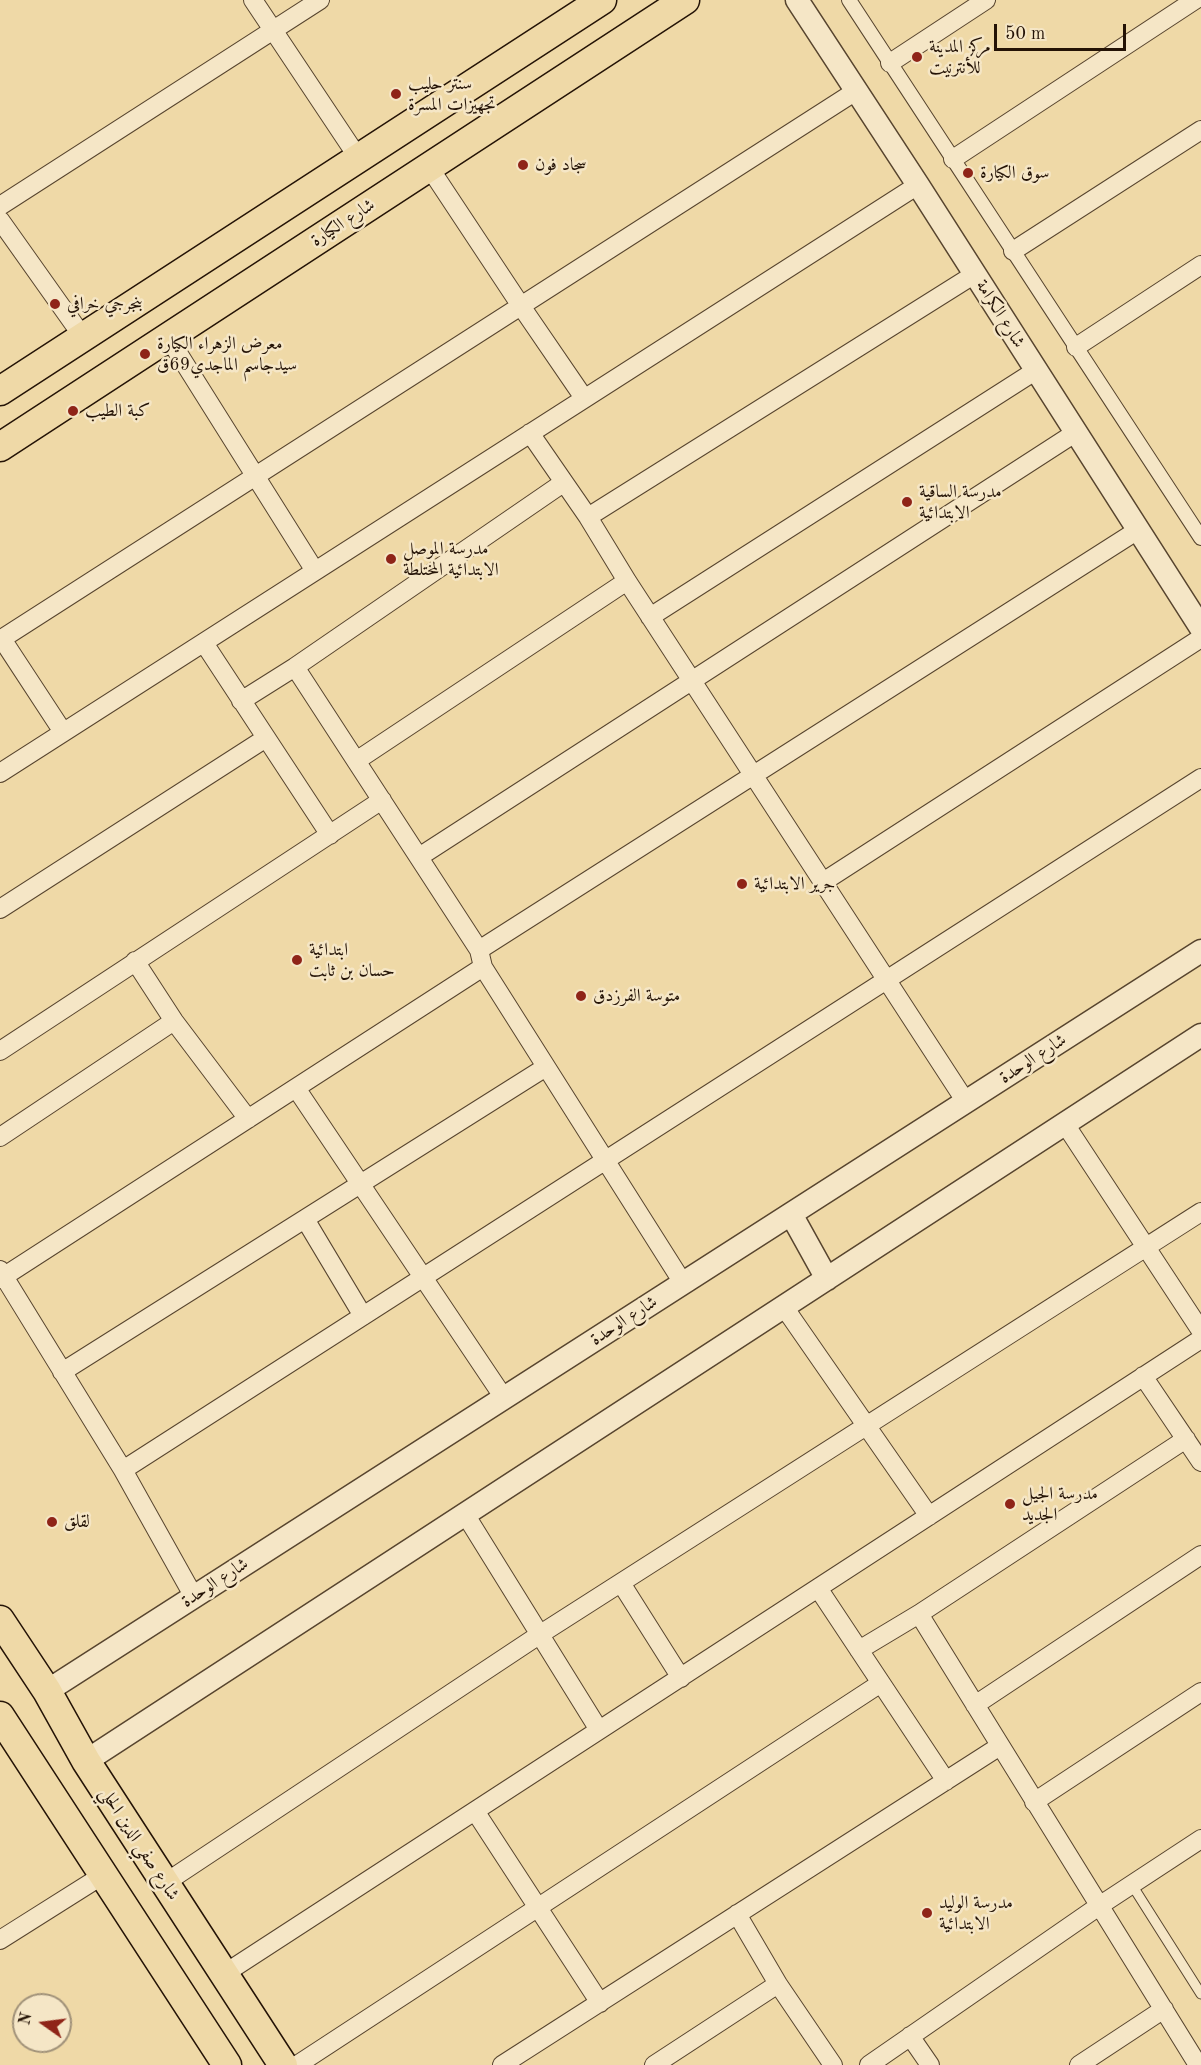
<!DOCTYPE html>
<meta charset="utf-8">
<style>
body{margin:0}
#map{position:relative;width:1201px;height:2065px;overflow:hidden;background:#efd9a7;font-family:"Old Standard TT",serif}
canvas{display:block}
.north{position:absolute;left:12px;top:1993px;width:60px;height:60px;box-sizing:border-box;background:#f5e6c6;border:2px solid #a19279;border-radius:50%;rotate:284deg;font-size:16px;font-weight:700;line-height:24px;text-align:center;color:#241306}
.north::after{content:'';display:block;margin:auto;width:21px;height:27px;background:#8f2418;clip-path:polygon(50% 0,100% 100%,50% 72%,0 100%)}
.scale{position:absolute;left:994px;top:24px;width:132px;height:27px;box-sizing:border-box;border:3px solid #241306;border-top:0;padding-left:8px;font-size:18px;line-height:21px;white-space:nowrap;color:#241306;-webkit-text-stroke:4px #f5e6c6;paint-order:stroke}
</style>
<div id="map">
<canvas width="1201" height="2065"></canvas>
<div class="north">N</div>
<div class="scale">50 m</div>
</div>
<script>
const ctx = document.querySelector('canvas').getContext('2d');
ctx.lineJoin = 'round';
function trace(path, color, width, dash) {
  ctx.strokeStyle = color;
  ctx.lineWidth = width;
  ctx.lineCap = dash ? 'butt' : 'round';
  ctx.setLineDash(dash || []);
  ctx.stroke(path);
}
function drawText(font, color, halo, rows, align = 'center') {
  ctx.font = font + ' "Old Standard TT",Amiri,serif';
  ctx.lineWidth = 5;
  ctx.setLineDash([]);
  ctx.textBaseline = 'middle';
  ctx.strokeStyle = halo;
  ctx.fillStyle = color;
  for (const [text, x, y, turn = 0] of rows) {
    ctx.save();
    ctx.translate(x, y);
    ctx.rotate((+turn || 0) * Math.PI / 180);
    ctx.textAlign = isNaN(turn) ? turn : align;
    if (halo) ctx.strokeText(text, 0, 0);
    ctx.fillText(text, 0, 0);
    ctx.restore();
  }
}
const service = new Path2D(`
 M1132 1885 1201 1994`);
const pedestrian = new Path2D(`
 M849 0 1201 538`);
const minor = new Path2D(`
 M253 0 359 159
 M890 63 986 0
 M953 159 1195 0
 M429 167 521 306 584 398
 M0 206 320 0
 M0 220 83 337
 M1013 251 1201 130
 M168 337 315 571
 M1076 347 1201 265
 M530 433 588 517 627 581 966 1102
 M588 517 975 274
 M650 617 1035 371
 M2 639 63 732
 M0 640 856 91
 M204 643 330 835
 M295 667 479 950 483 967 683 1283
 M241 701 295 667 563 483
 M356 761 627 581
 M0 773 918 185
 M419 857 1075 433
 M823 882 1201 638
 M0 909 266 738
 M479 950 1138 530
 M135 961 174 1021 248 1119
 M0 1051 382 800
 M296 1088 504 1398
 M1065 1124 1201 1331
 M0 1137 174 1021
 M305 1219 363 1316
 M0 1270 123 1470 194 1597
 M0 1279 483 967
 M784 1307 929 1516
 M62 1372 546 1067
 M1143 1376 1201 1462
 M123 1470 1201 778
 M465 1514 599 1730
 M621 1583 681 1678
 M818 1588 946 1781
 M919 1614 1198 2065
 M859 1650 919 1614 1186 1439
 M975 1705 1201 1555
 M1034 1802 1201 1692
 M475 1811 600 2003
 M165 1883 539 1635 1201 1212
 M737 1914 778 1984 833 2065
 M0 1940 103 1875
 M224 1974 1201 1339
 M910 2036 930 2065
 M297 2065 881 1683
 M502 2065 1000 1746
 M654 2065 778 1984
 M869 2065 1099 1906 1201 1839
 M1079 2065 1164 2009`);
const tertiary = new Path2D(`
 M797 0 918 185 1201 628
 M791 1214 827 1279
 M47 1691 1201 951
 M86 1761 1201 1035`);
const primary = new Path2D(`
 M0 391 602 0
 M0 447 685 0
 M0 1620 47 1691 86 1761 283 2065
 M0 1716 227 2065`);
trace(service, '#57442e', 11);
trace(pedestrian, '#57442e', 16);
trace(minor, '#57442e', 20);
trace(tertiary, '#57442e', 25);
trace(primary, '#241306', 31);
trace(service, '#f5e6c6', 9);
trace(pedestrian, '#f5e6c6', 14);
trace(minor, '#f5e6c6', 18);
trace(tertiary, '#f5e6c6', 22);
trace(primary, '#efd9a7', 28);
for (const [x, y, r, color] of [
 [917,57,6,"#8f2418"],
 [396,94,6,"#8f2418"],
 [523,165,6,"#8f2418"],
 [968,173,6,"#8f2418"],
 [55,304,6,"#8f2418"],
 [145,354,6,"#8f2418"],
 [73,411,6,"#8f2418"],
 [907,502,6,"#8f2418"],
 [391,559,6,"#8f2418"],
 [742,884,6,"#8f2418"],
 [297,960,6,"#8f2418"],
 [581,996,6,"#8f2418"],
 [1010,1504,6,"#8f2418"],
 [52,1522,6,"#8f2418"],
 [927,1913,6,"#8f2418"]
]) {
  const dot = new Path2D();
  dot.arc(x, y, r, 0, 2 * Math.PI);
  ctx.fillStyle = color;
  ctx.fill(dot);
  trace(dot, '#f5e6c6', 2);
}
drawText('18px', '#241306', '#f5e6c6', [
 ["مركز المدينة",929,47],
 ["للأنترنيت",929,68],
 ["سنتر حليب",408,84],
 ["تجهيزات المسرة",408,105],
 ["سجاد فون",535,165],
 ["سوق الكيارة",980,173],
 ["بنجرجي خرافي",67,304],
 ["معرض الزهراء الكيارة",157,344],
 ["سيدجاسم الماجدي69ق",157,365],
 ["كبة الطيب",85,411],
 ["مدرسة الساقية",919,492],
 ["الابتدائية",919,513],
 ["مدرسة الموصل",403,549],
 ["الابتدائية المختلطة",403,570],
 ["جرير الابتدائية",754,884],
 ["ابتدائية",309,950],
 ["حسان بن ثابت",309,971],
 ["متوسة الفرزدق",593,996],
 ["مدرسة الجيل",1022,1494],
 ["الجديد",1022,1515],
 ["لقلق",64,1522],
 ["مدرسة الوليد",939,1903],
 ["الابتدائية",939,1924]
], 'left');
drawText('18px', '#241306', '#f5e6c6', [
 ["شارع الكيارة",343,223,-33],
 ["شارع الكرامة",1000,314,58],
 ["شارع الوحدة",1033,1059,-33],
 ["شارع الوحدة",624,1321,-33],
 ["شارع الوحدة",215,1583,-33],
 ["شارع صفي الدين الحلي",139,1844,57]
]);
</script>
